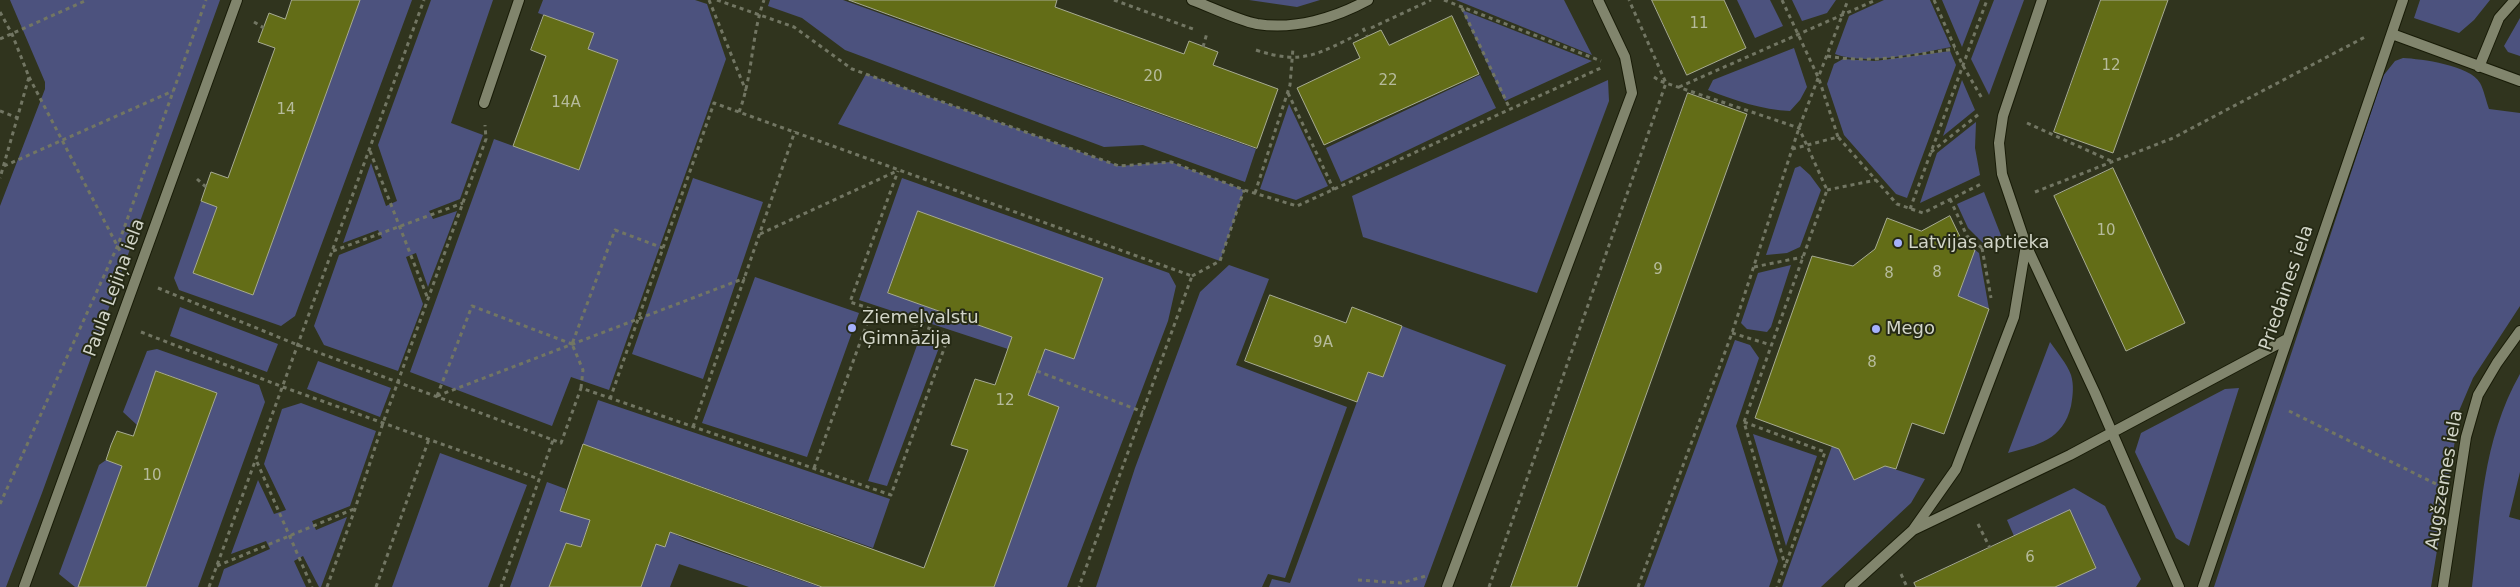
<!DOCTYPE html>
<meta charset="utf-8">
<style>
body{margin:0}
canvas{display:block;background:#30341e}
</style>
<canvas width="2520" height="587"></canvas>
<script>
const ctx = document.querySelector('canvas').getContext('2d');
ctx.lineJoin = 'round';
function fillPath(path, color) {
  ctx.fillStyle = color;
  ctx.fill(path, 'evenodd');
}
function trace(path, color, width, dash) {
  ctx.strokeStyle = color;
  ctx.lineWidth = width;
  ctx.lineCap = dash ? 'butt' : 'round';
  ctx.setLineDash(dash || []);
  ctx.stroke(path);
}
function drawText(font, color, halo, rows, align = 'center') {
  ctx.font = font + ' "DejaVu Sans",sans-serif';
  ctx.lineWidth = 4;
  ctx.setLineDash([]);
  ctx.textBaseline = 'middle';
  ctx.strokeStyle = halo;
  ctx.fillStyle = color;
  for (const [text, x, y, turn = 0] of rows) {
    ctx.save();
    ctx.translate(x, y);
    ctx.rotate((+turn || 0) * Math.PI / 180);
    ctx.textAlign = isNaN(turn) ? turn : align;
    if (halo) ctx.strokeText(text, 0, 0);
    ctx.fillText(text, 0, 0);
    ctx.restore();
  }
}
fillPath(new Path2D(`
 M10 0H220L42 493 6 587H0V206L45 89V82Z
 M360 0H412L295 316 281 326 179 290 174 278 201 201 217 207 193 273 253 295Z
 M431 0H493L451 123 483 135 460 199 429 211 433 219 457 211 428 287 416 253 406 257 423 304 398 371 324 345 314 326 339 255 382 238 378 230 343 243 371 163 386 206 397 201 378 145Z
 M543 0H695L707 4 726 59 609 390 571 377 552 426 410 372 494 139 579 170 618 60 588 49 594 33 538 13Z
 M770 0H843L1256 149 1245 182 1143 145 1104 147 845 50 802 18 768 6Z
 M1249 0H1320L1297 7Z
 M1456 0H1564L1592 55Z
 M1737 0H1770L1783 26 1755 38Z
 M1792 0H1836L1827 13 1802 21Z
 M1884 0H1930L1951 47C1918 53 1867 66 1835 54L1849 16Z
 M1942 0H1980L1962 47Z
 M1994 0H2024L1989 95 1971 59Z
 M2420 0H2490L2474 20 2459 33 2414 18Z
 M1462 10 1592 61 1505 101Z
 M2520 18V56L2508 52 2504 46Z
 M1794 48 1807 87 1800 100 1790 111C1763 110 1733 100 1708 90L1713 80Z
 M1950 51 1956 65 1907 198 1896 194 1844 135 1827 84 1834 64 1843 59 1875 61Z
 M2403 58C2421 59 2470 65 2480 83 2484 90 2486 101 2489 109L2520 113V306L2473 378 2456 418V434L2431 587H2214L2383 76 2395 61Z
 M866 74 1119 166 1171 162 1244 190 1220 261 838 124Z
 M1480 75 1496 108 1341 182 1326 148Z
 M1608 80 1609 101 1537 293 1363 237 1352 196Z
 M1962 80 1975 110 1943 136Z
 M1289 104 1328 186 1296 200 1260 189Z
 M1976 122 1975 148 1980 175 1920 203 1937 153Z
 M1800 166 1810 175 1821 190 1800 247 1787 253 1766 255 1795 168Z
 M693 178 763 202 703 379 632 354Z
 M902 178 1169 273 1176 286 1168 321 1067 587H994L1058 407 1028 395 1045 349 1074 359 1103 278 918 211 888 293 1012 337 1008 349 859 300Z
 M1984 192 2002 238 1984 244 1968 228 1957 204Z
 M1975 250 1979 253 1989 309 1958 296Z
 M1229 265 1269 279 1236 365 1347 407 1285 578 1268 574 1262 587H1096L1135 468 1200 292Z
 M1791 265 1771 327 1767 332 1747 329 1741 323 1758 273Z
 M755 277 859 313 807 457 702 423Z
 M180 307 278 344 267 372 170 336Z
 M1402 326 1506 365 1424 587H1269L1272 579 1290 583 1368 372 1383 377Z
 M920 337 940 345 887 486 868 481Z
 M1735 340 1750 345 1759 358 1736 426 1778 561 1769 587H1644Z
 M2050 342C2057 352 2067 364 2071 375 2074 385 2073 395 2071 406 2063 440 2038 445 2008 453Z
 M157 349 259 385 265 402 198 587H146L217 393 157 371 137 425 123 412 147 351Z
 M318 361 391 388 380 417 307 389Z
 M2520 374V472L2509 517 2520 520V587H2472C2481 513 2482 441 2520 374Z
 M2239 388 2189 546 2176 538 2135 452 2141 433 2225 389Z
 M598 400 890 499 873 548 583 444Z
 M301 403 376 431 350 506 312 521 316 530 347 517 321 587H319L303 556 294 561 306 587H218L224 569 270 549 266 541 231 554 258 480 274 514 286 510 264 464 282 409Z
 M1753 434 1817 456 1786 546Z
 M1832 446 1839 449 1854 480 1885 466 1925 479 1911 503 1821 587H1782Z
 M440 453 527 485 488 587H392Z
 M106 460 122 466 78 587H75L59 574 99 465Z
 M547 482 566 489 561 511 590 520 581 547 566 543 549 587H510Z
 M2074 488 2105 506 2141 579 2136 587H2055L2096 567 2070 511 2014 536 2007 520Z
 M670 532 687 540 820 587H749L679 564 670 587H641L656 544 665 546Z`), '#4c527e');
const building = new Path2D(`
 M292 0H360L253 295 193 273 217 207 201 201 211 172 228 178 275 48 258 42 269 13 285 19Z
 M849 0H1057L1055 7 1184 54 1189 41 1218 52 1213 65 1278 89 1257 148Z
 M1652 0H1724L1746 48 1687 75Z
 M2101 0H2168L2113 153 2054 132Z
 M544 15 594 33 588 49 618 60 579 170 513 146 546 56 531 50Z
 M1452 16 1479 74 1324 145 1297 88 1360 58 1353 43 1381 30 1389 45Z
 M1688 93 1747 114 1577 587H1511Z
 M2113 168 2185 323 2126 351 2054 196Z
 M918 211 1103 278 1074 359 1045 349 1028 395 1059 407 994 587H822L670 532 665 547 656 544 641 587H549L566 543 581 547 590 520 560 511 583 444 924 568 968 450 951 445 975 379 995 385 1012 337 888 293Z
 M1950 216 1965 247 1975 250 1958 296 1989 309 1944 434 1912 423 1896 469 1885 466 1854 480 1839 449 1755 418 1812 256 1853 266 1875 249 1887 218 1921 231Z
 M1270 295 1346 323 1352 307 1402 326 1383 377 1368 372 1357 402 1245 361Z
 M156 371 217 393 146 587H78L122 466 106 460 111 445 117 431 133 436Z
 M2070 510 2096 568 2055 587H1916L1914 583Z`);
fillPath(building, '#636d17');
trace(building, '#a7ab92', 1);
const minor = new Path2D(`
 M1192 0C1211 7 1237 20 1257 24 1295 30 1335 18 1368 0
 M2042 0 2003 116 1999 143 2002 174 2026 245 2095 393 2179 587
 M2392 34 2520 81
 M2479 67 2499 18 2515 0
 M484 103 519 0
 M1913 530 2070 455 2287 339
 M24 587 237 0
 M1447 587 1632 93 1625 57 1598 0
 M1850 587 1913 530 1956 469 2014 317 2026 245
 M2203 587 2403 0
 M2443 587 2466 437 2478 395 2497 363 2520 331`);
trace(minor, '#181b07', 12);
trace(new Path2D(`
 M709 0 746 91
 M717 0 794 27 852 69 1119 166 1171 162 1244 190 1297 206 1603 67
 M1114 0 1193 29
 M1444 0 1601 61
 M1782 0 1819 79 1838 137
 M1934 0 1962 64 1983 100
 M1462 8 1510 109
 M0 12 12 34 29 77 0 178
 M254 22 264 28
 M1363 28 1367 36
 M1371 28 1431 0
 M0 39 87 0
 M1203 47 1207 33
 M1256 50C1304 66 1319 53 1361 33
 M1827 56C1873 64 1910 55 1955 49
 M29 77 120 251
 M1654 77 1660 81 1799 128 1827 190 1744 422 1785 565 1777 587
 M1679 87 1876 0
 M1288 93 1334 190
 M0 111 18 118
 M739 112C753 76 751 36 764 0
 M2027 123 2111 161
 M1792 149 1838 137 1897 204 1923 213 1981 184
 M370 151 428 299
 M1931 152 1979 114
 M4 166 173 91
 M197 179 206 187
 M1827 190 1876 180
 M2035 192 2173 138 2365 37
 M1255 193 1290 85 1293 48
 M1950 199 1967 236 1982 248 2001 245
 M1910 209 1987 0
 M760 234 897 171
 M1982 248 1991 298
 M333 251 463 203
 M1754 267 1803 257
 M1192 276 1220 261 1244 190
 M158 288 298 345 553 440 501 587
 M141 332 283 387 539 479
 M1732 333 1771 345
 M1037 371 1143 412
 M581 388 583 370 572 344 615 230 663 248
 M437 396 745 278
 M437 396 472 306 572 344
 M610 399 714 103 1192 276 1079 587
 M2289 411 2436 484
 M1744 422 1825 452 1786 564
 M693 427 795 131
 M553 440 561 443 581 388 891 495 949 335 850 302 898 171
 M257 462 312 587
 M814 468 872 310
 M0 504 118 245 206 0
 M1978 524 1990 548
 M217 566 354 509
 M1901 574 1907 587
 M1358 580 1401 583 1426 576
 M209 587 424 0
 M327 587 355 509 383 423 486 139 485 125
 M376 587 429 439
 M1489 587 1666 83 1629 0
 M1638 587 1732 333 1799 128 1848 0`), '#727663', 3, [4, 4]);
trace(minor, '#81856d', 10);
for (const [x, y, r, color] of [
 [1898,243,5,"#a5b1fc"],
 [852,328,5,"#a5b1fc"],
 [1876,329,5,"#a5b1fc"]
]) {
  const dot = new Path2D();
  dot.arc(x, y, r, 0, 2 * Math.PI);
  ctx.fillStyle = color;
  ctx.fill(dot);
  trace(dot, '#262a15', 2);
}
drawText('15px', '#b6bb9c', null, [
 ["11",1699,24],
 ["12",2111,66],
 ["20",1153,77],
 ["22",1388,81],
 ["14A",566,103],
 ["14",286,110],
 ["10",2106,231],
 ["9",1658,270],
 ["8",1937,273],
 ["8",1889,274],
 ["9A",1323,343],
 ["8",1872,363],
 ["12",1005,401],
 ["10",152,476],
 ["6",2030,558]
]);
drawText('18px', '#d2d5c8', '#262a15', [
 ["Latvijas aptieka",1908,243],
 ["Ziemeļvalstu",862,318],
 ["Ģimnāzija",862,339],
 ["Mego",1886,329]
], 'left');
drawText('18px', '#d2d5c8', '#262a15', [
 ["Paula Lejiņa iela",115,288,-70],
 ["Priedaines iela",2287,288,-71],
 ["Augšzemes iela",2445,480,-80]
]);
</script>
